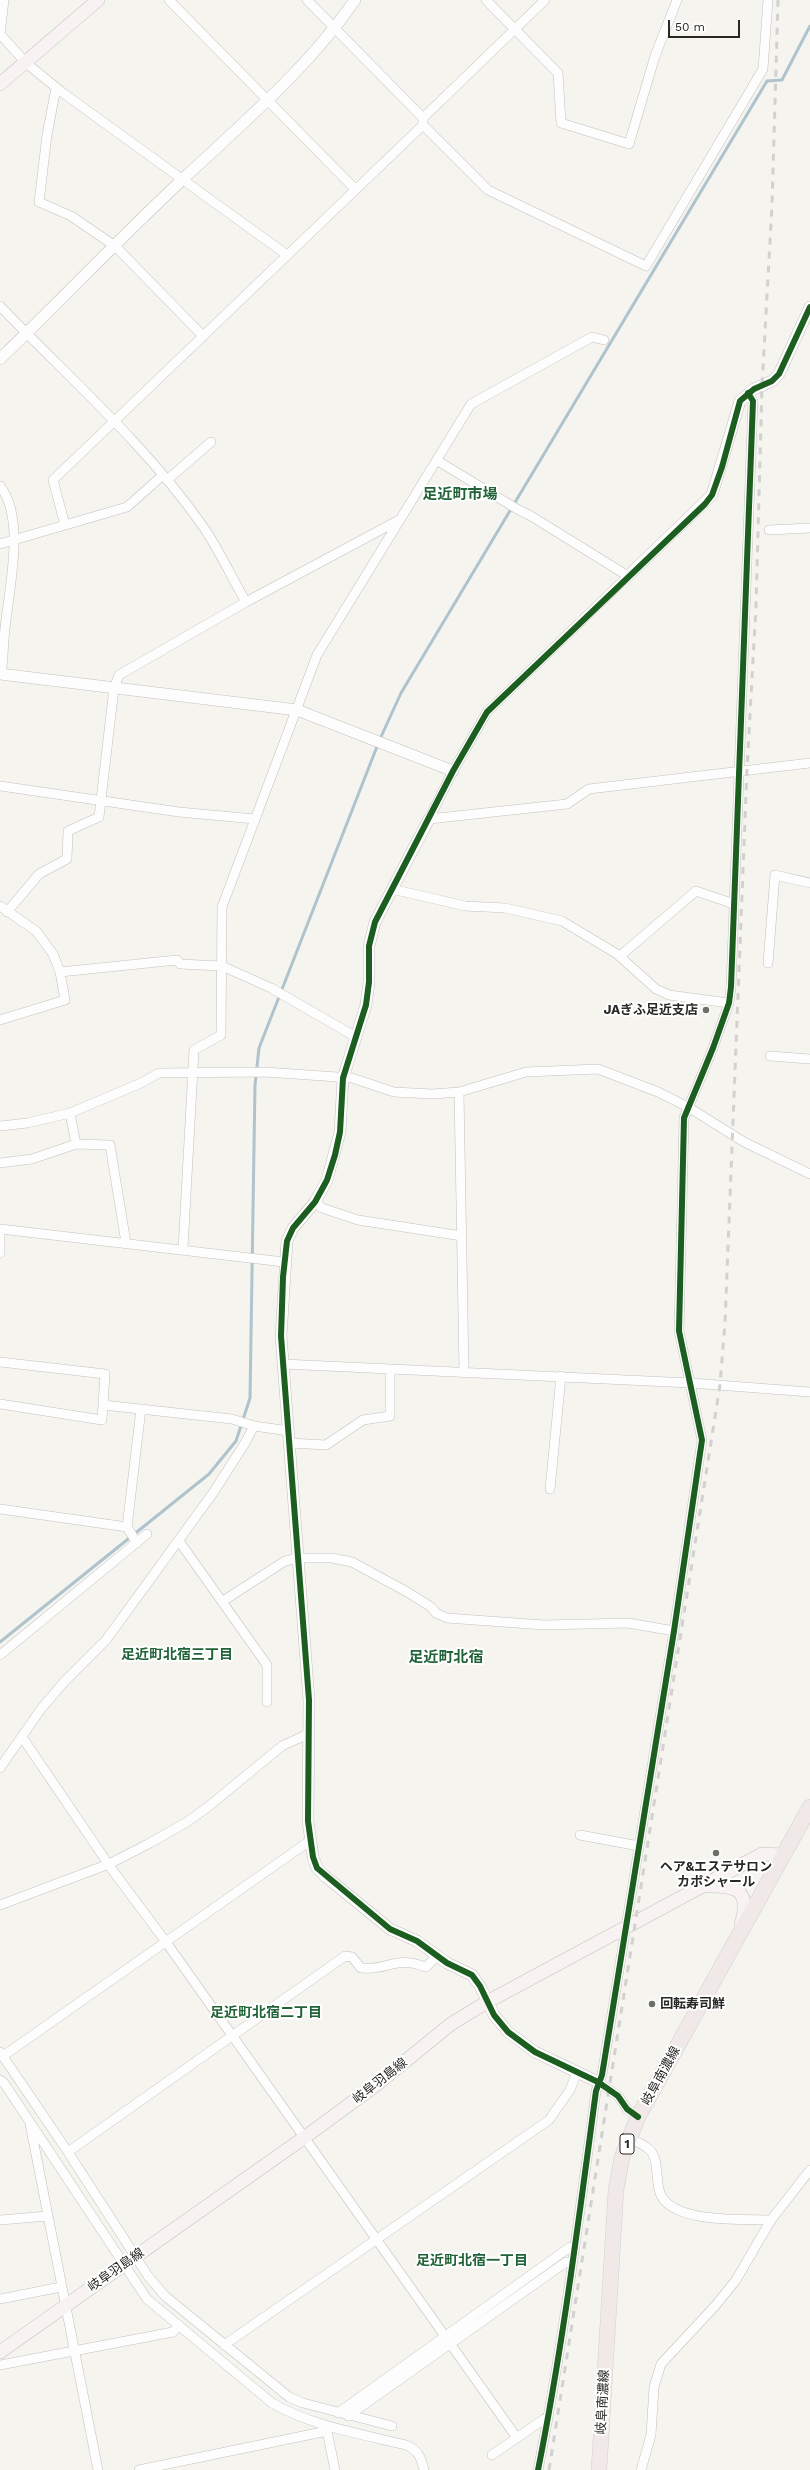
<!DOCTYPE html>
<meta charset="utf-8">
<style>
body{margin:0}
#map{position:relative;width:810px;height:2470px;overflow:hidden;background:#f5f4ef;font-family:"Work Sans",sans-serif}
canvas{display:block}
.scale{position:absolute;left:668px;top:20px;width:72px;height:18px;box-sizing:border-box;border:2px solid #272723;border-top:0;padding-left:5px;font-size:12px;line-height:14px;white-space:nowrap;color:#272723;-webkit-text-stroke:3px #fff;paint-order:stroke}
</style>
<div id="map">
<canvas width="810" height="2470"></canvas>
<div class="scale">50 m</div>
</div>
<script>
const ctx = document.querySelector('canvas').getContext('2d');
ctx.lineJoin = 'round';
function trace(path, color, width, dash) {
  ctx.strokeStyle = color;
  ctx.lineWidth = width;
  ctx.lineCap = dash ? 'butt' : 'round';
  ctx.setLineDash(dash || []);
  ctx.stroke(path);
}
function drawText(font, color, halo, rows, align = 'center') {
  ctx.font = font + ' "Work Sans","Noto Sans JP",sans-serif';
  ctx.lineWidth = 4;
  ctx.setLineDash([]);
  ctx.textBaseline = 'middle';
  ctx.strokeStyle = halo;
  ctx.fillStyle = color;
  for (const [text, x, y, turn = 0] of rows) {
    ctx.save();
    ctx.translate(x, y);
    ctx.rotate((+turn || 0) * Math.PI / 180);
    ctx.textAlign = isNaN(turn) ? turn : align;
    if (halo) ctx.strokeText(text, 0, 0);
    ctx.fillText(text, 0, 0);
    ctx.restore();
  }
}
trace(new Path2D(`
 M380 739 401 693 767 81 782 80 810 26
 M0 1642 209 1474 236 1441 250 1398 255 1085 259 1048 378 744`), '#afc3cd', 3);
const minor = new Path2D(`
 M169 0 355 189
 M486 0 558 73 561 123 629 144 655 56 677 0
 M0 34 26 63 63 93 287 255
 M0 34 4 0
 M56 88 47 135 39 202 71 216 115 246 203 336
 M423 118 545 0
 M423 125 488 190 646 266 763 69 768 0
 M0 306C69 378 145 444 202 525 219 549 231 577 246 602
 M438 461 517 509 531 516 628 576 487 712 453 771 429 819 567 804 589 789 810 763
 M167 480 211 442
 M0 486C28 521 6 599 4 640 3 652 3 663 1 674
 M65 525 53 480 423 125V118L307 0
 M769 530 810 528
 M0 544 127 507 163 475
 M0 786 179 812 255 819
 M392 889 465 906 505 908 562 921 617 954 656 989 669 995 729 1003
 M0 906 36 931 53 954 60 972
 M7 912 39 874 67 859 68 831 99 817 114 688 119 675 246 602 399 520
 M620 956 696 891 734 904
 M768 963 775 875 810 883
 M0 1020 65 1000 60 972 177 960 180 964 222 966 271 988 356 1037
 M770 1056 810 1059
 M459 1092 464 1371
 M70 1113 76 1144
 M0 1126 27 1123 70 1113 141 1083 159 1073 265 1072 352 1078 394 1092 432 1094 459 1092 526 1072 598 1069 658 1092 688 1107 744 1142 810 1174
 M0 1163 32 1159 76 1144 110 1145 126 1243
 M315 1202 322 1208 358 1220 462 1236
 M0 1229 284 1262
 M0 1230V1253
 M183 1249 194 1050 221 1035 222 907 317 655 471 404 592 337 604 340
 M0 1362 105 1374 103 1405
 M283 1364 691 1383 810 1392
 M0 1404 102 1420 103 1405 232 1419 254 1426 289 1431
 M290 1443 326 1445 363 1420 390 1416V1369
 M550 1489 561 1376
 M0 1509 127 1527 137 1543
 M127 1527 141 1409
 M179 1541 267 1665V1702
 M223 1601 285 1561 299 1558H332L352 1562 409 1593 431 1607 436 1613 447 1618 544 1625 628 1623 674 1631
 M0 1655 147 1534
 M22 1737 113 1871 166 1942 517 2438
 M0 1768 41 1709 64 1682 106 1640 213 1493 245 1443 254 1426
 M580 1835 639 1846
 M0 1905 109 1864 148 1844 187 1822 209 1806 282 1746 308 1734
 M0 2052 68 2152 148 2276 165 2296 289 2397 303 2403 392 2426
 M3 2056 311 1840
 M0 2080 4 2083 147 2299 272 2403C312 2426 361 2434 406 2445 418 2450 421 2457 424 2470
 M598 2082 618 2096 627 2109 638 2117
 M30 2124 98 2470
 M630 2139C635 2141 641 2143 646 2147 663 2157 652 2186 664 2200 684 2223 743 2219 771 2220
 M68 2152 345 1956 352 1957 361 1968C388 1971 394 1955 426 1967L437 1956
 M0 2220 48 2216
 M0 2299 61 2287
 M224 2345 549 2120 570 2090 577 2072
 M0 2365 173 2332 179 2325
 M338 2413 570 2247H575
 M348 2416 566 2262H572
 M329 2427 327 2431 335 2470
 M492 2455 544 2419 548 2420
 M139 2470 327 2431
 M538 2470C563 2345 579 2217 596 2091L602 2075 674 1631 702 1440 679 1331 684 1118 713 1048 729 1003 731 987 753 401 748 393
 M641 2470 651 2435 654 2387 661 2364 715 2306 736 2280 771 2220 810 2170`);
const tertiary = new Path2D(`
 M0 359C62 299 121 237 184 178 244 122 308 68 355 0
 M628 576 712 495 740 401 754 389 772 381 779 374 810 307
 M0 674 297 710 453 771
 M429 819 375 922 369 946V982L366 1005 343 1078 340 1132 327 1180 315 1202 293 1228 287 1241 281 1336 309 1700 308 1821 313 1857 317 1868 325 1876 390 1929 417 1941 447 1963 472 1975 480 1986 494 2015 508 2032 535 2052 598 2082`);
const secondary = new Path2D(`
 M0 84 98 0
 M704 1886C737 1885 751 1889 741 1925
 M0 2352 305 2137 376 2085 451 2024 487 2002 762 1854 782 1855`);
const primary = new Path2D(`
 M599 2470 616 2190 622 2157 638 2117 810 1807`);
trace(minor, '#c2c1be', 10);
trace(tertiary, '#c2c1be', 12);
trace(secondary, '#c2c1be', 14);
trace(primary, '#d0d0cd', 16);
trace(minor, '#fefdfd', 9);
trace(tertiary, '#fefdfd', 11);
trace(secondary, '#f8f3f2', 13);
trace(primary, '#f1e9e8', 15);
trace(new Path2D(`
 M549 2470 720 1385 725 1323 747 769 756 606 762 386 772 205 778 0`), '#d2d1d0', 3, [7, 7]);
trace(new Path2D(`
 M638 2117 627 2109 618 2096 598 2082 535 2052 508 2032 494 2015 480 1986 472 1975 447 1963 417 1941 390 1929 317 1868 313 1857 308 1821 309 1700 281 1336 283 1277 287 1241 293 1228 315 1202 327 1180 335 1155 340 1132 343 1078 366 1005 369 982V946L375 922 453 771 487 712 705 504 712 495 722 467 740 401 754 389 772 381 779 374 810 307
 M538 2470C563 2345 579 2217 596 2091L602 2075 674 1631 702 1440 679 1331 684 1118 713 1048 729 1003 731 987 753 401 748 393`), '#1b5e20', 6);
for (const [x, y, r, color] of [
 [706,1010,4,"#6f6f6a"],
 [716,1853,4,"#6f6f6a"],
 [652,2004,4,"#6f6f6a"]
]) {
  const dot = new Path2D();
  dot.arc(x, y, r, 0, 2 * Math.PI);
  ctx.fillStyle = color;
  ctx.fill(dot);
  trace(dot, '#fff', 1.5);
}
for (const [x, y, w] of [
 [627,2144,14]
]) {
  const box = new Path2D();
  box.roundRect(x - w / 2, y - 10, w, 20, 3);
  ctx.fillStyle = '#fff';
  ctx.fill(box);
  trace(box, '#272723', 1);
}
drawText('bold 12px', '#272723', null, [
 ["1",627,2144]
]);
drawText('bold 13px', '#272723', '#fff', [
 ["JAぎふ足近支店",698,1010],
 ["ヘア&エステサロン",716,1867,"center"],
 ["カポシャール",716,1882,"center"],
 ["回転寿司鮮",660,2004,"left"]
], 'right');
drawText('13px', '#272723', '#fff', [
 ["岐阜南濃線",661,2076,-61],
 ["岐阜羽島線",380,2081,-38],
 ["岐阜羽島線",116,2270,-35],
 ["岐阜南濃線",603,2402,-87]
]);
drawText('bold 14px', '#206336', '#fff', [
 ["足近町北宿三丁目",177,1655],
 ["足近町北宿二丁目",266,2013],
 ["足近町北宿一丁目",472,2261]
]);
drawText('bold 15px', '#206336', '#fff', [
 ["足近町市場",460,495],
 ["足近町北宿",446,1658]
]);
</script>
